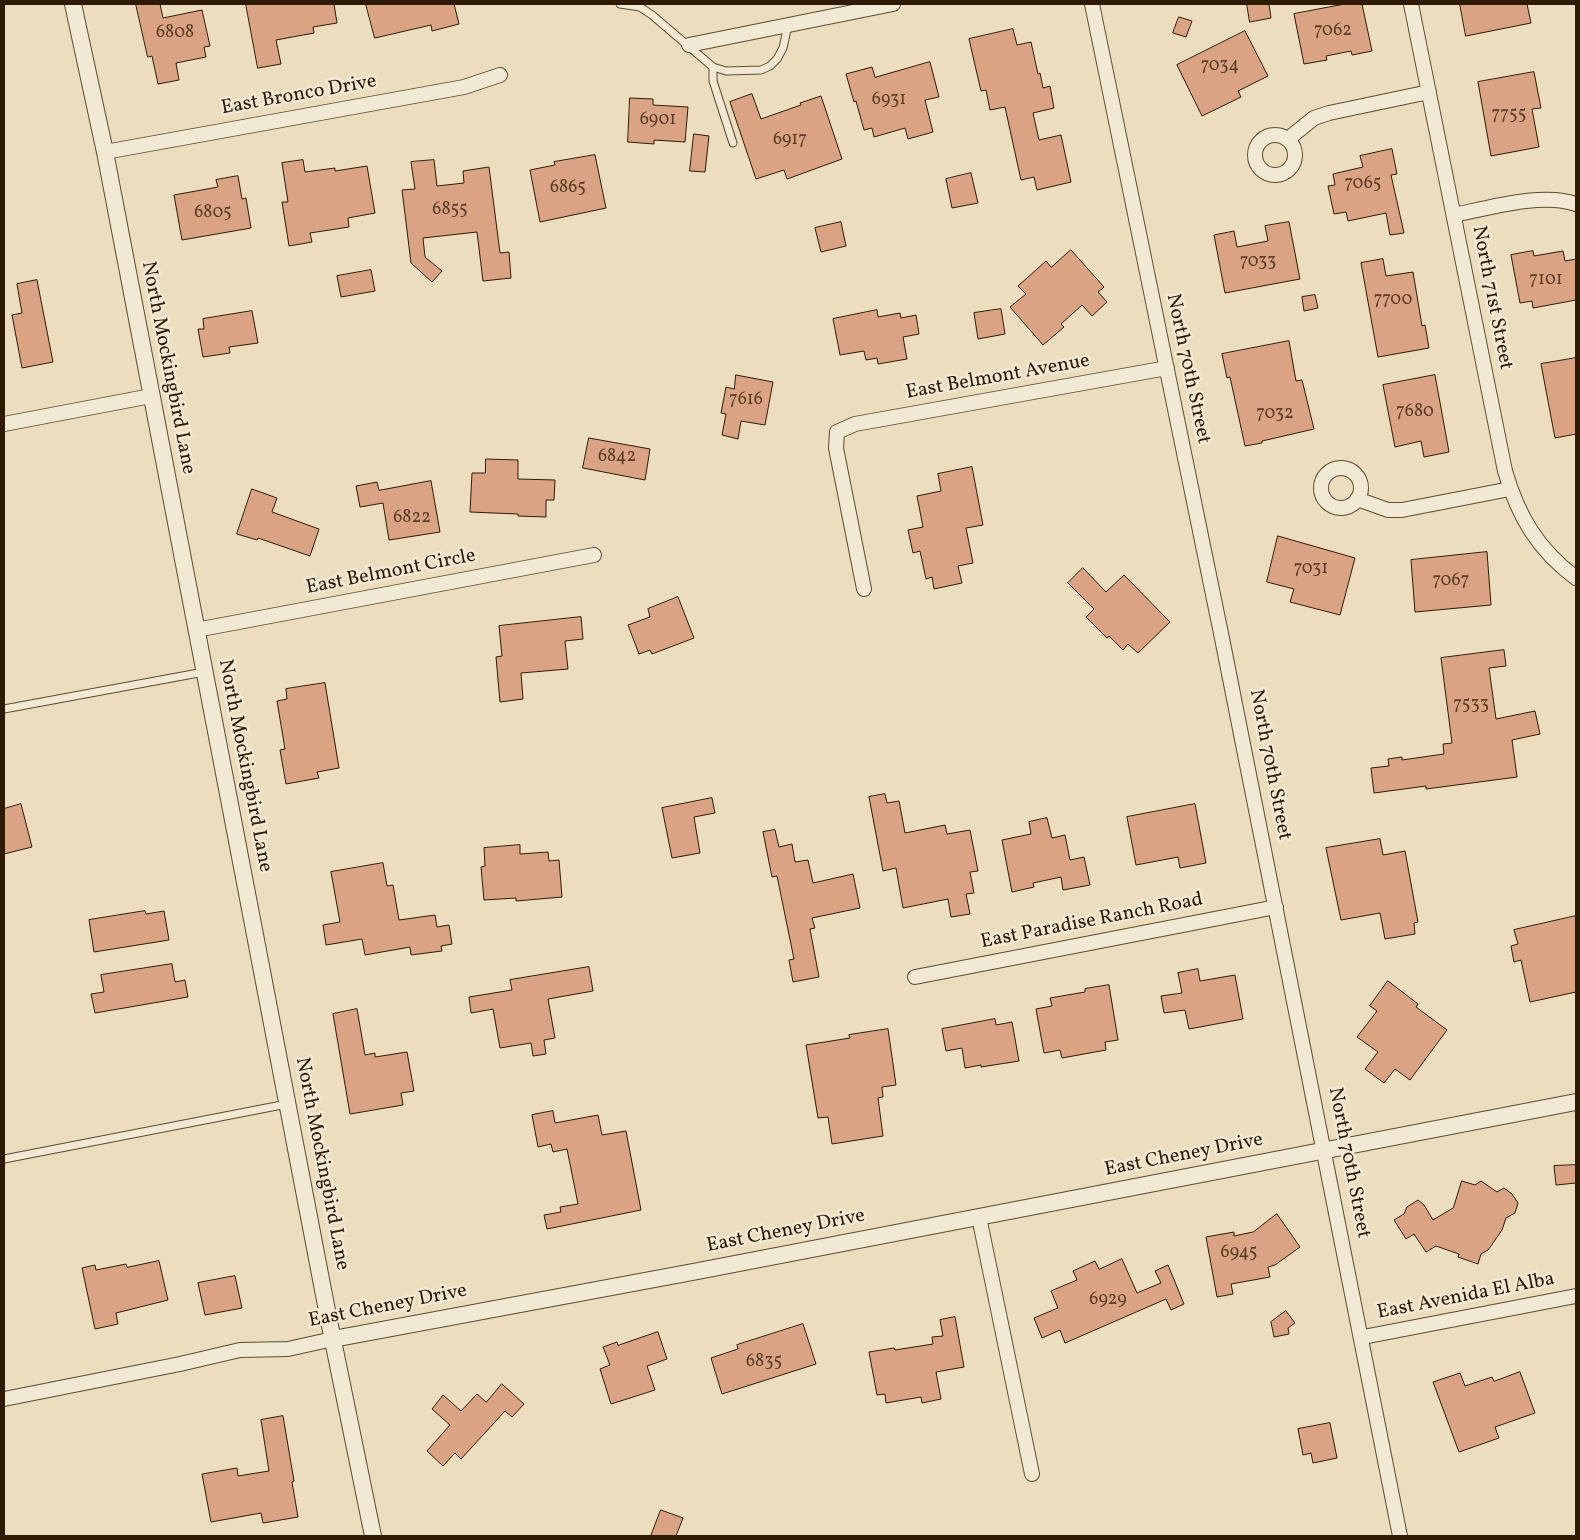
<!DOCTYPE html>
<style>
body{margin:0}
#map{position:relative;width:1580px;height:1540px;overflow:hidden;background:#ebddbd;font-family:Vollkorn,serif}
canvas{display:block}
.frame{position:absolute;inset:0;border:5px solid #2f1b04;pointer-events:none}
</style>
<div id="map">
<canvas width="1580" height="1540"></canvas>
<div class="frame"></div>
</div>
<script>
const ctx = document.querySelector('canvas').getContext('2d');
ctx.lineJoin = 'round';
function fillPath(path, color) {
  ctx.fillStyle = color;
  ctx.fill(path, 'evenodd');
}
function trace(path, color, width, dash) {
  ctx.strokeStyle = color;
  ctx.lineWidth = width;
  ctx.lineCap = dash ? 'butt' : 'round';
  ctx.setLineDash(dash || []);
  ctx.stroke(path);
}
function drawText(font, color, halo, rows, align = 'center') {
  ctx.font = font + ' Vollkorn,serif';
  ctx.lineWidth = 5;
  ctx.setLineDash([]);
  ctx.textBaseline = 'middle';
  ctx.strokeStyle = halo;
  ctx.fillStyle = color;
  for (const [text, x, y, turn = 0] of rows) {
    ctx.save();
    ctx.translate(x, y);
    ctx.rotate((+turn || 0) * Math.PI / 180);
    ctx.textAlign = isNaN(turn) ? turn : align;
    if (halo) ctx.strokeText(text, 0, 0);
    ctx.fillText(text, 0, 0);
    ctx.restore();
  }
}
const building = new Path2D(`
 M136 4H160L163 18 202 10 210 46 204 47 206 57 176 63 179 80 158 84 152 56 148 57Z
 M246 4H334L337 23 313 27 314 33 276 40 281 64 258 68Z
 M366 4H454L459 24 432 31 431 25 375 38Z
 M1247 4H1269L1271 18 1250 22Z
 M1345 4H1362L1372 51 1352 55 1351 51 1326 56 1327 60 1304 64 1294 14Z
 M1460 4H1527L1531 23 1466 36Z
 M1179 17 1192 21 1186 37 1173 33Z
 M1013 29 1017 45 1031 42 1038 74 1040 73 1043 88 1050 86 1054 108 1033 113 1039 140 1061 135 1071 182 1037 190 1034 177 1021 180 1005 107 990 110 986 90 981 91 969 39Z
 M1245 31 1268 76 1238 91 1241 97 1202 116 1177 65Z
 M930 62 939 97 925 100 933 132 908 139 905 128 874 137 872 128 864 130 856 101 854 102 846 74 872 67 875 77Z
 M1534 72 1541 108 1532 109 1539 147 1491 156 1478 82Z
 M752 94 761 119 801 105 800 103 821 96 842 159 787 179 784 170 756 179 730 102Z
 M630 98 653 99V105L688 107 685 142 654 140V144L628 142Z
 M694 134 709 136 705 172 690 171Z
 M1392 149 1397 174 1391 175 1404 233 1390 235 1386 213 1348 221 1346 212 1334 214 1328 186 1335 185 1333 174 1363 167 1360 156Z
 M595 155 606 208 540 222 530 170 555 165 554 162Z
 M303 160 305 172 335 168V171L367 166 375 213 348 218 349 227 310 233 312 242 289 246 282 202H288L282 163Z
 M434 160 437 186 464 183 463 171 489 167 500 253 509 252 511 278 483 281 477 232 423 238 425 257 442 271 432 282 411 263 402 190 415 189 411 162Z
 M971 173 978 203 952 208 946 179Z
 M238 176 242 199 246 198 251 228 182 240 174 195 218 187 216 180Z
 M841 222 846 246 821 252 815 228Z
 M1289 222 1300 279 1225 293 1214 235 1234 231 1237 247 1268 241 1265 226Z
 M1071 250 1104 287 1098 292 1107 302 1092 316 1082 305 1061 324 1064 327 1043 345 1010 307 1026 294 1018 286 1046 261 1051 267Z
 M1533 251 1534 256 1563 251 1565 261 1576 259V300L1533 308 1532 301 1520 303 1511 255Z
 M1383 259 1386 276 1413 272 1422 326 1425 325 1429 348 1378 357 1361 263Z
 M371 270 375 291 341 297 337 276Z
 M37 280 53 362 22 368 12 315 22 313 17 284Z
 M1315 295 1318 308 1304 311 1302 297Z
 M1001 309 1005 334 978 339 974 313Z
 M877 310 878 317 900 313 901 318 916 315 919 334 903 337 907 359 878 364 877 358 866 360 864 351 840 355 833 319Z
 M252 311 258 343 229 347 230 353 203 357 198 329H204L203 319Z
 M1289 341 1296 381 1302 380 1314 429 1262 441V443L1245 446 1230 377 1227 378 1222 354Z
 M1576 358V434L1555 438 1541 364Z
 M736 375 773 382 765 425 741 421 738 439 722 435 726 414 721 413 726 387 734 389Z
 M1435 375 1449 452 1424 457 1421 441 1395 447 1383 385Z
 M589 438 650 449 645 480 583 468Z
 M486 459 518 460V479L555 480 554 500H546V517L518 516V514L470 512 472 473H485Z
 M972 467 983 525 966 528 973 563 958 566 962 583 934 589 932 577 926 579 920 551 913 553 908 530 923 527 917 496 941 491 938 474Z
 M431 481 440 532 389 540 383 503 360 507 356 486 377 482 379 490Z
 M252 489 277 498 272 512 319 529 310 556 258 538 257 540 237 534Z
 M1278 536 1355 558 1340 615 1290 602 1294 589 1267 582Z
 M1487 552 1491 605 1415 612 1411 560Z
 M1083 568 1106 592 1124 575 1170 622 1138 653 1128 644 1123 650 1109 636 1107 638 1086 617 1094 609 1068 583Z
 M678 597 694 638 652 654 650 650 639 654 628 625 650 617 648 609Z
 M581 617 583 639 565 641 568 669 521 673 523 699 500 702 496 657 502 656 499 626Z
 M1504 650 1506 666 1489 668 1496 719 1535 711 1540 734 1512 740 1517 777 1426 789V786L1374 793 1371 768 1389 766 1388 759 1402 757V760L1444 754 1443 744 1452 743 1441 658Z
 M325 683 339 768 317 772 319 778 286 784 280 750 285 749 277 701 287 699 286 689Z
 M885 794 887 803 899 801 905 833 945 825 947 834 970 830 978 871 970 872 974 893 966 894 970 914 951 917 948 899 903 908 896 868 883 871 869 797Z
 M712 798 715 813 694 817 700 853 672 858 662 808Z
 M21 804 32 847 4 854V809Z
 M1195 804 1206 863 1180 868 1178 857 1136 865 1127 817Z
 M1047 818 1052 838 1065 835 1070 860 1084 857 1090 885 1063 890 1061 877 1033 883 1034 887 1012 892 1002 840 1031 834 1029 822Z
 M775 830 779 847 792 844 795 862 808 860 813 883 853 874 860 908 812 918 815 928 810 929 819 977 793 982 789 960 794 959 777 876 772 877 763 832Z
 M1380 839 1383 855 1405 851 1418 922 1414 923 1415 934 1385 939 1380 913 1341 920 1326 848Z
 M520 845V854L548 852 549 861 559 860 562 897 516 901V898L484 900 481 867 485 866 484 848Z
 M383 863 387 886 393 885 399 920 435 915 437 927 449 925 452 944 441 946 442 951 411 955 410 947 365 955 362 939 326 945 323 925 340 922 331 872Z
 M145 911 146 914 164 911 169 940 94 952 89 920Z
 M1576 916V992L1530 1002 1521 960 1514 962 1511 946 1518 944 1514 930Z
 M172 964 175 982 185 980 188 997 95 1013 91 994 104 992 101 975Z
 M589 967 593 991 548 999 555 1038 544 1040 546 1054 533 1056 531 1043 500 1048 493 1009 471 1013 469 997 512 990 510 980Z
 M1198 969 1200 981 1235 975 1243 1019 1189 1029 1185 1010 1164 1013 1161 996 1182 993 1178 973Z
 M1388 981 1418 1004 1416 1007 1447 1030 1410 1080 1395 1069 1384 1083 1365 1069 1378 1052 1357 1037 1377 1011 1370 1006Z
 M1109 985 1118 1040 1105 1042 1106 1050 1062 1058 1060 1050 1044 1053 1036 1009 1052 1006 1050 998 1085 992V989Z
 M357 1009 365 1055 375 1053V1057L407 1052 414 1091 401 1093 403 1105 350 1114 333 1014Z
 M995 1019 996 1025 1012 1022 1019 1061 981 1067V1065L965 1068 962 1048 946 1051 942 1029Z
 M888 1029 896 1085 882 1087 883 1097 878 1098 883 1136 832 1144 828 1117 818 1118 806 1045 850 1038 849 1035Z
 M553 1111 555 1123 598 1115 602 1135 626 1131 641 1210 547 1229 544 1215 561 1212 560 1207 578 1204 567 1149 553 1152 551 1144 538 1147 532 1115Z
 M1576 1165V1183L1556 1185 1554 1166Z
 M1462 1181 1475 1185 1481 1181 1497 1192 1504 1188 1512 1194 1518 1203 1515 1213 1506 1218 1502 1230 1488 1250 1481 1254 1478 1264 1458 1257 1459 1254 1436 1246 1426 1252 1414 1234 1406 1239 1394 1220 1404 1214 1407 1207 1418 1200 1424 1205 1433 1220 1453 1208Z
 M1277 1214 1300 1247 1275 1265 1268 1267 1270 1277 1231 1284 1233 1294 1217 1297 1206 1237 1234 1232V1236L1253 1232Z
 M1122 1259 1137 1293 1161 1283 1155 1271 1168 1265 1184 1304 1171 1310 1166 1299 1065 1343 1060 1330 1042 1338 1034 1318 1058 1308 1051 1291 1077 1280 1073 1271 1095 1261 1099 1269Z
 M159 1261 168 1300 116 1313 118 1324 95 1329 82 1268 95 1265 96 1270 126 1264 127 1267Z
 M235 1276 242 1308 205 1315 198 1283Z
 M1286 1311 1295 1323 1288 1328 1289 1334 1274 1337 1271 1322Z
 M955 1317 964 1367 936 1372 941 1399 922 1403 921 1397 886 1403 885 1394 877 1395 869 1352 894 1348 895 1350 933 1344 932 1337 943 1336 940 1320Z
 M803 1324 816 1364 722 1394 711 1358 738 1349 737 1345Z
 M658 1332 667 1359 647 1366 655 1390 611 1404 600 1369 610 1365 603 1347 617 1342 618 1345Z
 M1520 1372 1535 1413 1495 1427 1499 1438 1459 1452 1433 1382 1460 1373 1465 1386 1492 1377 1494 1381Z
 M502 1384 524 1404 512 1417 505 1411 461 1459 455 1453 443 1466 427 1451 450 1425 432 1409 443 1395 461 1411 477 1394 486 1402Z
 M283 1416 294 1481 292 1482 298 1517 263 1523 261 1513 211 1522 202 1474 237 1468 238 1476 269 1471 261 1420Z
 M1330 1423 1337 1458 1313 1463 1311 1453 1303 1455 1298 1429Z
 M661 1510 683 1518 676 1536H651Z`);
fillPath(building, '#daa383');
trace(building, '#2f1b04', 1);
const service = new Path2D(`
 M620 4 640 7 652 15 713 67 726 71 761 70 770 66 777 59 783 48 788 25
 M713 67V81L733 143
 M4 709 204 672
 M4 1159 287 1104`);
const minor = new Path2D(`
 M1092 4C1197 514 1302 1025 1400 1536
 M1411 4 1505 471C1518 516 1538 550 1576 578
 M689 45 893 4
 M1255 155a20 20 0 1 1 40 0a20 20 0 1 1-40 0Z
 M1288 139 1314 118 1329 113 1429 92
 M105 152 464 87 500 75
 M1454 215C1488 208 1543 192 1576 204
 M4 424 151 396
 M1321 488a20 20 0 1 1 40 0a20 20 0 1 1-40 0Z
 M1357 499 1388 510H1402L1510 489
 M864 589 836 448 837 432 855 424 1167 368
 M196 630 594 555
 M915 977 1276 907
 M979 1217 1032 1474
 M1363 1337 1576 1296
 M4 1399 180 1364 240 1350 288 1349 333 1339`);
const tertiary = new Path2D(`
 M73 4 105 152 329 1321 373 1536
 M333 1339 698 1271 1576 1102`);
trace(service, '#5e4c32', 9);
trace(minor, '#5e4c32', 16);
trace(tertiary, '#5e4c32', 18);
trace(service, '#f2e9d4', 7);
trace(minor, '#f2e9d4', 14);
trace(tertiary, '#f2e9d4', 16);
drawText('18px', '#5a3d24', null, [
 ["7062",1333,32],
 ["6808",175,34],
 ["7034",1220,67],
 ["6931",889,101],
 ["7755",1509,116],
 ["6901",658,121],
 ["6917",790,141],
 ["7065",1363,185],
 ["6865",568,189],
 ["6855",450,211],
 ["6805",213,214],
 ["7033",1258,263],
 ["7101",1546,281],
 ["7700",1393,301],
 ["7616",746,401],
 ["7680",1415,413],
 ["7032",1275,415],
 ["6842",617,458],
 ["6822",412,519],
 ["7031",1311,570],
 ["7067",1451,582],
 ["7533",1471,706],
 ["6945",1239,1254],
 ["6929",1108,1301],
 ["6835",764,1363]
]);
drawText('20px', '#2f1b04', '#f2e9d4', [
 ["East Bronco Drive",299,96,-10],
 ["North 71st Street",1491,298,79],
 ["North Mockingbird Lane",167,368,79],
 ["North 70th Street",1187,369,78],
 ["East Belmont Avenue",998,378,-10],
 ["East Belmont Circle",391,573,-11],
 ["North 70th Street",1269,765,79],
 ["North Mockingbird Lane",244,766,79],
 ["East Paradise Ranch Road",1092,922,-11],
 ["East Cheney Drive",1184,1156,-11],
 ["North 70th Street",1348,1163,79],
 ["North Mockingbird Lane",321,1164,79],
 ["East Cheney Drive",786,1232,-11],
 ["East Avenida El Alba",1466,1297,-11],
 ["East Cheney Drive",388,1307,-11]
]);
</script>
